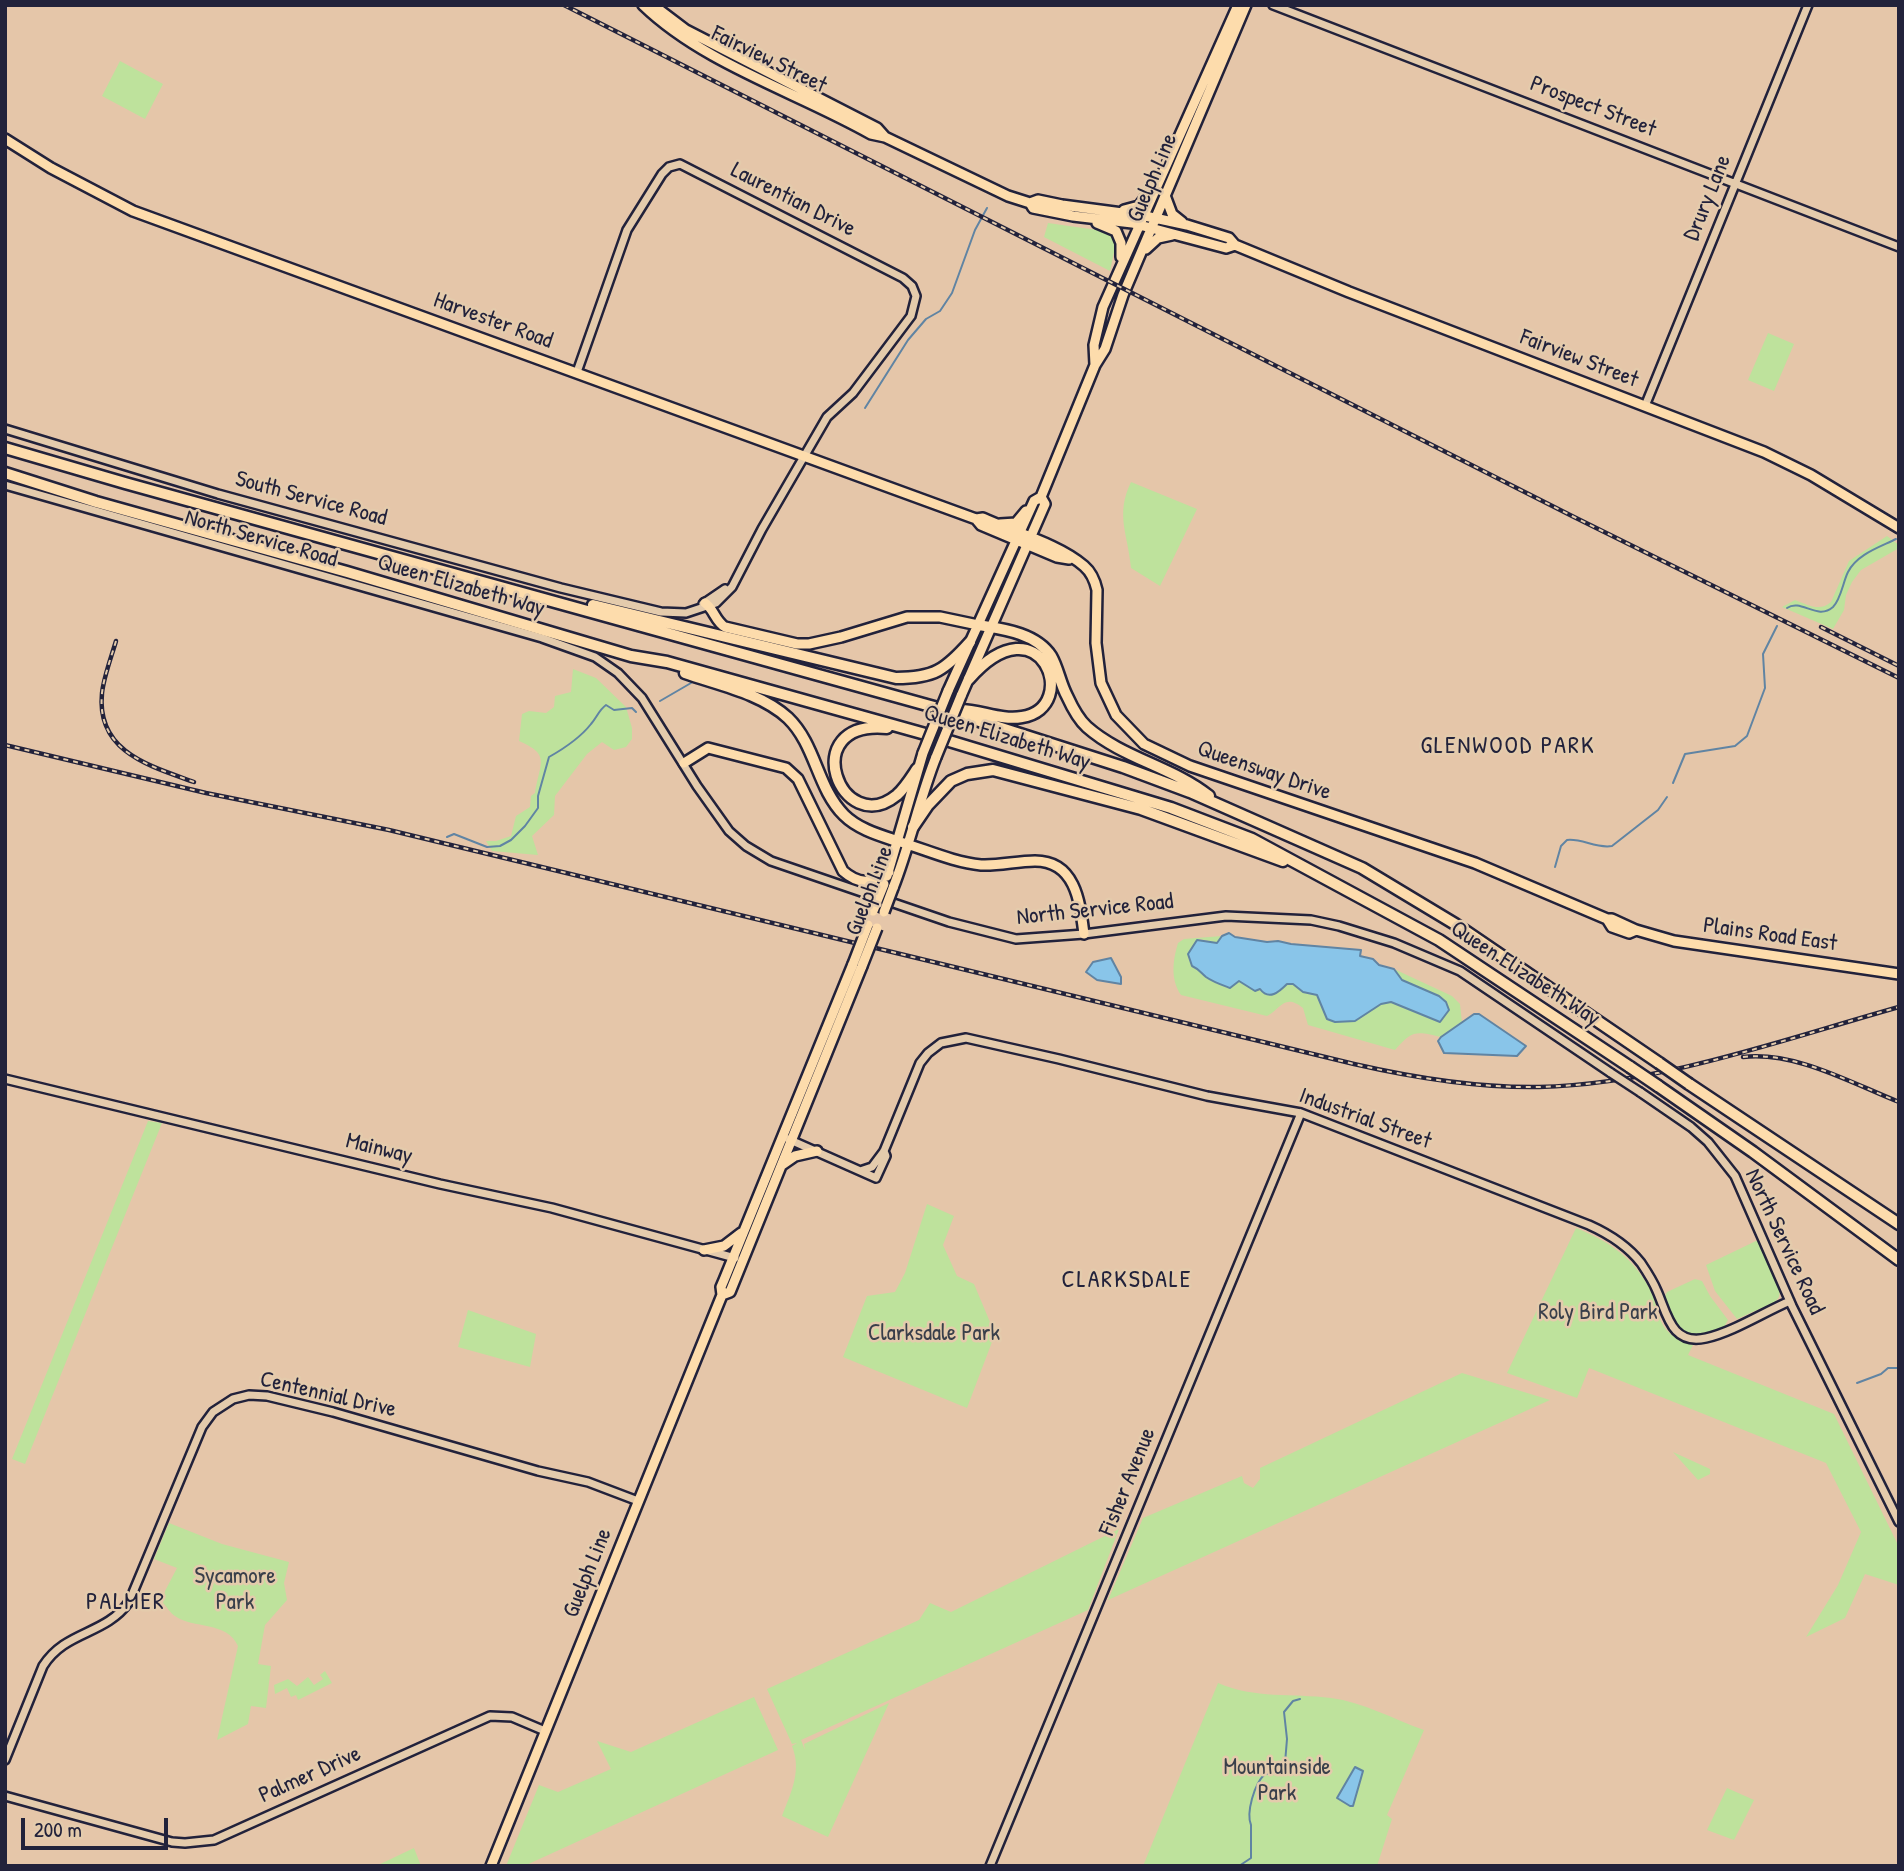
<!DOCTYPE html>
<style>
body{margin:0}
#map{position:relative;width:1904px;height:1871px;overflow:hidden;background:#e5c6a9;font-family:"Patrick Hand",sans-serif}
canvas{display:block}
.frame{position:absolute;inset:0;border:7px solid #22223b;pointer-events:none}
.scale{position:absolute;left:21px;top:1818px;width:147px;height:32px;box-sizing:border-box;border:4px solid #22223b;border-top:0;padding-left:9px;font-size:21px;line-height:24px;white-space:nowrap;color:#22223b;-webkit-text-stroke:5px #e4cbac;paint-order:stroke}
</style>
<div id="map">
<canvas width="1904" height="1871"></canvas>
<div class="frame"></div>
<div class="scale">200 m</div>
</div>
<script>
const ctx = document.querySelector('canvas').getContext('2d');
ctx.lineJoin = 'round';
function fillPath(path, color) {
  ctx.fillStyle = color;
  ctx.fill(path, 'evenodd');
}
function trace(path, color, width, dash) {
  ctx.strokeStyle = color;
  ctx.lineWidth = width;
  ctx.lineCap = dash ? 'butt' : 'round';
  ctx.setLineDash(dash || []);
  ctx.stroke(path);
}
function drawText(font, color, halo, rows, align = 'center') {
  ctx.font = font + ' "Patrick Hand",sans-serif';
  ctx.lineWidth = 5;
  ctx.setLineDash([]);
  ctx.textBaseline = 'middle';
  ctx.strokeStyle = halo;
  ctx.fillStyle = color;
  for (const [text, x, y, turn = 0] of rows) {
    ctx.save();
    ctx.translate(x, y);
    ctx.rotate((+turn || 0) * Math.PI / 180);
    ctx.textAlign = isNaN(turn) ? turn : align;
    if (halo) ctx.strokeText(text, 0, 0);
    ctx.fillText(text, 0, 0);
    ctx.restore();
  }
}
fillPath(new Path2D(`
 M120 61 163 84 145 119 102 96Z
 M1048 223 1111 232 1117 238 1110 271 1044 237Z
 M1768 333 1794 344 1774 391 1748 380Z
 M1131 482 1197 509 1160 586 1131 568C1128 534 1115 515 1131 482Z
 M1887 536 1899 545V548L1861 570 1852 582 1846 595 1844 610 1833 629 1782 607 1795 600C1808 605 1820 612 1831 602L1849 561Z
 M573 669 596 678 626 707 632 728V739L626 747 614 750 602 742 587 754 555 796 554 815 532 836 538 855 492 851 486 841H496L511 836 516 816 530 807 531 796 535 793C540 762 551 755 519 741L522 714 529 711 546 713 554 707 555 696 571 692Z
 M1222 936 1218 943 1200 939 1188 957 1192 966 1239 981 1255 991 1293 984 1303 992 1317 995 1342 1020 1351 1022 1382 1004 1391 1002 1440 1021 1439 996 1402 980 1394 969 1452 996 1460 1004 1462 1023 1441 1037C1416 1031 1412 1030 1395 1050L1308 1025 1303 1008C1284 993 1281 1009 1267 1016L1181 995C1170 979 1173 960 1178 943L1184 939Z
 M148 1121 162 1123 25 1464 12 1459Z
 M927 1204 954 1216 943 1245 957 1276 974 1284 995 1334 967 1408 843 1357 867 1296 895 1292 905 1273Z
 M1576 1228C1606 1240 1630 1255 1647 1284 1664 1313 1651 1331 1693 1345L1688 1355 1834 1414 1899 1547V1585L1865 1574 1845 1618 1806 1637 1838 1585 1861 1532 1826 1463 1589 1368 1577 1398 1507 1373Z
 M1758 1240 1780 1291 1779 1297 1775 1302 1737 1319 1715 1291 1706 1265Z
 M1695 1279 1702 1281 1710 1296 1728 1320 1724 1327C1690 1343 1674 1332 1664 1298L1667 1292Z
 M468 1310 536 1334 530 1367 458 1347Z
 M1462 1373 1550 1400 1108 1600 1143 1518 1242 1476 1244 1483 1253 1488 1260 1479V1468Z
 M1673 1452 1710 1469V1474L1698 1480Z
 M169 1523 222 1544 289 1562 284 1583 287 1600 265 1625 258 1664 271 1666 266 1708 251 1706 248 1724 217 1740 238 1646C227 1621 193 1629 175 1616 170 1613 167 1607 163 1603L165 1591 177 1568 154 1559Z
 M1119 1529 1088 1610 801 1740 805 1750 804 1744 889 1703 828 1837 782 1816C791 1792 802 1771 792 1746L797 1743 792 1744 767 1689 919 1620 930 1603 951 1612Z
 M325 1671 332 1683 298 1700 296 1695 291 1697 287 1688 275 1694 274 1685 288 1679 297 1686 308 1677 314 1685 323 1679 320 1675Z
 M1218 1683C1255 1699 1292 1693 1331 1698 1363 1702 1393 1719 1424 1730L1387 1815 1392 1819 1377 1866H1143Z
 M754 1697 778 1750 524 1866H506L539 1785 558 1792 611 1769 597 1741 631 1752Z
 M1727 1788 1754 1800 1734 1840 1707 1830Z
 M414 1848 421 1866H376Z`), '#bee29c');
const water = new Path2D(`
 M1229 933 1235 937 1267 942 1278 941 1291 944 1361 950 1360 956 1373 959 1379 965 1394 969 1402 980 1439 996 1446 1002 1449 1010 1440 1022 1391 1002 1381 1004 1355 1021 1335 1022 1327 1019 1317 995 1303 992 1293 984H1287C1279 992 1269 1001 1260 989L1255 991 1239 981 1230 988C1222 985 1213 982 1206 977 1201 973 1199 969 1192 966L1188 954 1197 940 1217 943 1222 936Z
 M1111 958 1121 977V984L1097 980 1086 972 1093 962Z
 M1474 1014H1479L1526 1046 1517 1056 1444 1053 1438 1041 1441 1037Z
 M1355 1767 1363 1771 1353 1806H1350L1337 1798Z`);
fillPath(water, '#89c5e9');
trace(water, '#6084a3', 2);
trace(new Path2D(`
 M865 408 908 340 926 319 940 311 952 293 975 230 987 208
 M1787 608C1801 598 1817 621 1833 607 1841 599 1843 582 1848 572 1857 554 1880 547 1896 539
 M660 701 691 683
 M1673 783 1685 754 1735 746 1747 736 1765 688 1763 654 1777 626
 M447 837 454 834 487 847 500 846 511 840 525 826 538 808V796L549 757C565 748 580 738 591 724 597 717 599 710 606 705L614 710 632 708 636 712
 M1555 867 1561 846 1567 840C1582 838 1596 849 1612 846L1658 810 1667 797
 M1857 1383 1881 1374 1888 1368H1899
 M1239 1866 1251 1858V1825C1246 1813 1254 1784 1265 1774H1270L1285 1763 1287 1739 1284 1712 1293 1701 1300 1699`), '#6084a3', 2);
const minor = new Path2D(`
 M1273 5 1899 247
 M1645 406 1808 5
 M5 429 218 494 561 588 661 612 686 613 716 603 732 587 762 529 827 417 853 393 911 316 916 296 912 286 903 278 680 164 669 167 662 174 627 230 577 372
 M5 485 542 638 595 657 618 673 642 698 697 786 729 831 746 846 771 861 949 922 1016 939 1084 934 1226 916 1311 920 1339 926 1394 943 1460 971 1611 1073
 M703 604 725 589
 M5 1079 440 1184 552 1208 735 1258
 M1640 1092 1691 1127 1708 1142 1735 1176 1792 1306 1899 1522
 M788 1139 876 1178 886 1156 884 1151
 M860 1171 872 1167 884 1151 920 1063 928 1053 941 1043 966 1038 1059 1059 1207 1096 1301 1113 1589 1225C1609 1234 1627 1245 1641 1263 1647 1272 1653 1281 1657 1291 1667 1313 1671 1346 1706 1338 1733 1332 1764 1312 1790 1301
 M5 1760 43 1666C66 1630 104 1636 129 1602L202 1427 213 1412 233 1399 249 1395 267 1396 333 1412 538 1471 588 1482 638 1501
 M5 1796 172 1842 185 1843 214 1840 490 1716 512 1717 545 1731
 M990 1866 1301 1113`);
const major = new Path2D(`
 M643 5C704 64 797 92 871 134L885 137 1008 196 1030 203 1038 200 1062 205 1145 216 1187 225 1229 238 1235 245 1349 292 1764 452 1811 475 1899 528
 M653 5 686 30 877 128 885 137
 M5 139 51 168 133 211 976 519 983 518C1013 532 1059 544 1084 566 1091 572 1095 581 1097 590L1096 643 1101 683 1116 715 1144 744 1190 766 1475 863 1607 919H1612L1636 930 1674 941 1899 974
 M1166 198 1172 214 1182 222
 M1030 203 1033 208 1073 216 1132 223 1226 248 1235 245
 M1124 210 1139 206 1151 190
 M1097 223 1116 231 1121 243V257
 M1146 249 1158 238 1172 235
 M1095 365 1094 345 1103 307 1238 5
 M976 519 981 525 1057 557 1069 559
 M1000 524 1016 523 1026 511
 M705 603C714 609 715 621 725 627L797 644H809L841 637 907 617H940L978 625
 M948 691 1034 501 1041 497
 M961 696 1045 504 1041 497 1095 365 1105 349 1123 295 1246 5
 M684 763 708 748 786 768 798 779 843 871C859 885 871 884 889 872
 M897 841C925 849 952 862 981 865 999 866 1017 861 1035 861 1076 861 1080 903 1084 934
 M887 876 923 753
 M893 888C910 845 919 800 936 757
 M1607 919 1612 927 1629 933 1636 930
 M782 1165 795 1156 817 1151
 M704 1250 724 1246 741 1233
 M722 1295 730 1292 862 966
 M491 1866 722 1295 721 1287 724 1280 853 964`);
const highway = new Path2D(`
 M5 448 125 483 945 710 1123 767 1190 792 1362 868 1455 924 1659 1063
 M5 473 96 502 347 572 631 656 667 662 936 737 1171 808 1252 839 1439 940 1630 1067
 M593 605 896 678C934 678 945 670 970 642
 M978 625C1003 629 1036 633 1051 656 1058 668 1060 683 1067 696 1072 707 1078 719 1087 727 1122 758 1173 767 1209 796
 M685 673C719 685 761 693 788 718 816 745 817 788 844 815 858 829 879 835 897 841
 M958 710C979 709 1000 721 1022 717 1082 708 1041 597 969 679
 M887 728C795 719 841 841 897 795 905 788 911 778 917 769
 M913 827 928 805 951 781 967 774 993 770 1141 809 1283 861
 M1689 1084 1899 1224
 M1658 1086 1753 1152 1899 1260`);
trace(minor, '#22223b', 12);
trace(major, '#22223b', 14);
trace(highway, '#22223b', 15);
trace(minor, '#e4cbac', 7);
trace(major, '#fddcac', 9);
trace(highway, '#fddcac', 10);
const rail = new Path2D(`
 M564 5 1572 516 1899 678
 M1821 627 1899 666
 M116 641C111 658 104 676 102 693 96 752 150 766 194 782
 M5 745 206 793 389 830 1354 1064C1415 1078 1476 1088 1539 1087 1662 1084 1781 1040 1899 1007
 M1743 1057C1795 1051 1851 1083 1899 1102`);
trace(rail, '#22223b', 4.5);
trace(rail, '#e4cbac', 2, [5]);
const minorBridge = new Path2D(`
 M1611 1073 1640 1092`);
const majorBridge = new Path2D(`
 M923 753 948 691
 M936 757 961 696
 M873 911 884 884
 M884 912 893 888
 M853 964 868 925
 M862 966 877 928`);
const highwayBridge = new Path2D(`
 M1659 1063 1689 1084
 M1630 1067 1658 1086`);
trace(minorBridge, '#22223b', 12, []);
trace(majorBridge, '#22223b', 14, []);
trace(highwayBridge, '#22223b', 15, []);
trace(minorBridge, '#e4cbac', 7);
trace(majorBridge, '#fddcac', 9);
trace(highwayBridge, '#fddcac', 10);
drawText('23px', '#22223b', '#e4cbac', [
 ["Fairview Street",769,60,26],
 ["Prospect Street",1593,107,21],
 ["Guelph Line",1153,178,-67],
 ["Drury Lane",1708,198,-68],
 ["Laurentian Drive",793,200,27],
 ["Harvester Road",493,321,20],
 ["Fairview Street",1579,359,21],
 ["South Service Road",311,499,15],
 ["North Service Road",261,539,16],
 ["Queen Elizabeth Way",461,586,16],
 ["Queen Elizabeth Way",1007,738,17],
 ["Queensway Drive",1264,771,19],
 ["Guelph Line",870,891,-69],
 ["North Service Road",1095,910,-6],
 ["Plains Road East",1770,935,8],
 ["Queen Elizabeth Way",1525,974,33],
 ["Industrial Street",1365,1119,20],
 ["Mainway",379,1149,14],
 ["North Service Road",1784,1242,65],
 ["Centennial Drive",328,1395,13],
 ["Fisher Avenue",1128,1482,-68],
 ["Guelph Line",588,1573,-68],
 ["Palmer Drive",310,1775,-24]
]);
drawText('23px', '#393f4a', '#e4cbac', [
 ["Roly Bird Park",1598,1313],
 ["Clarksdale Park",934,1334],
 ["Sycamore",235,1577],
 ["Park",235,1603],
 ["Mountainside",1277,1768],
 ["Park",1277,1794]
]);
ctx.letterSpacing = '2px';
drawText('24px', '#22223b', '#e4cbac', [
 ["GLENWOOD PARK",1508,747],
 ["CLARKSDALE",1127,1281],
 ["PALMER",126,1603]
]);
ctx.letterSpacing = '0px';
</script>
